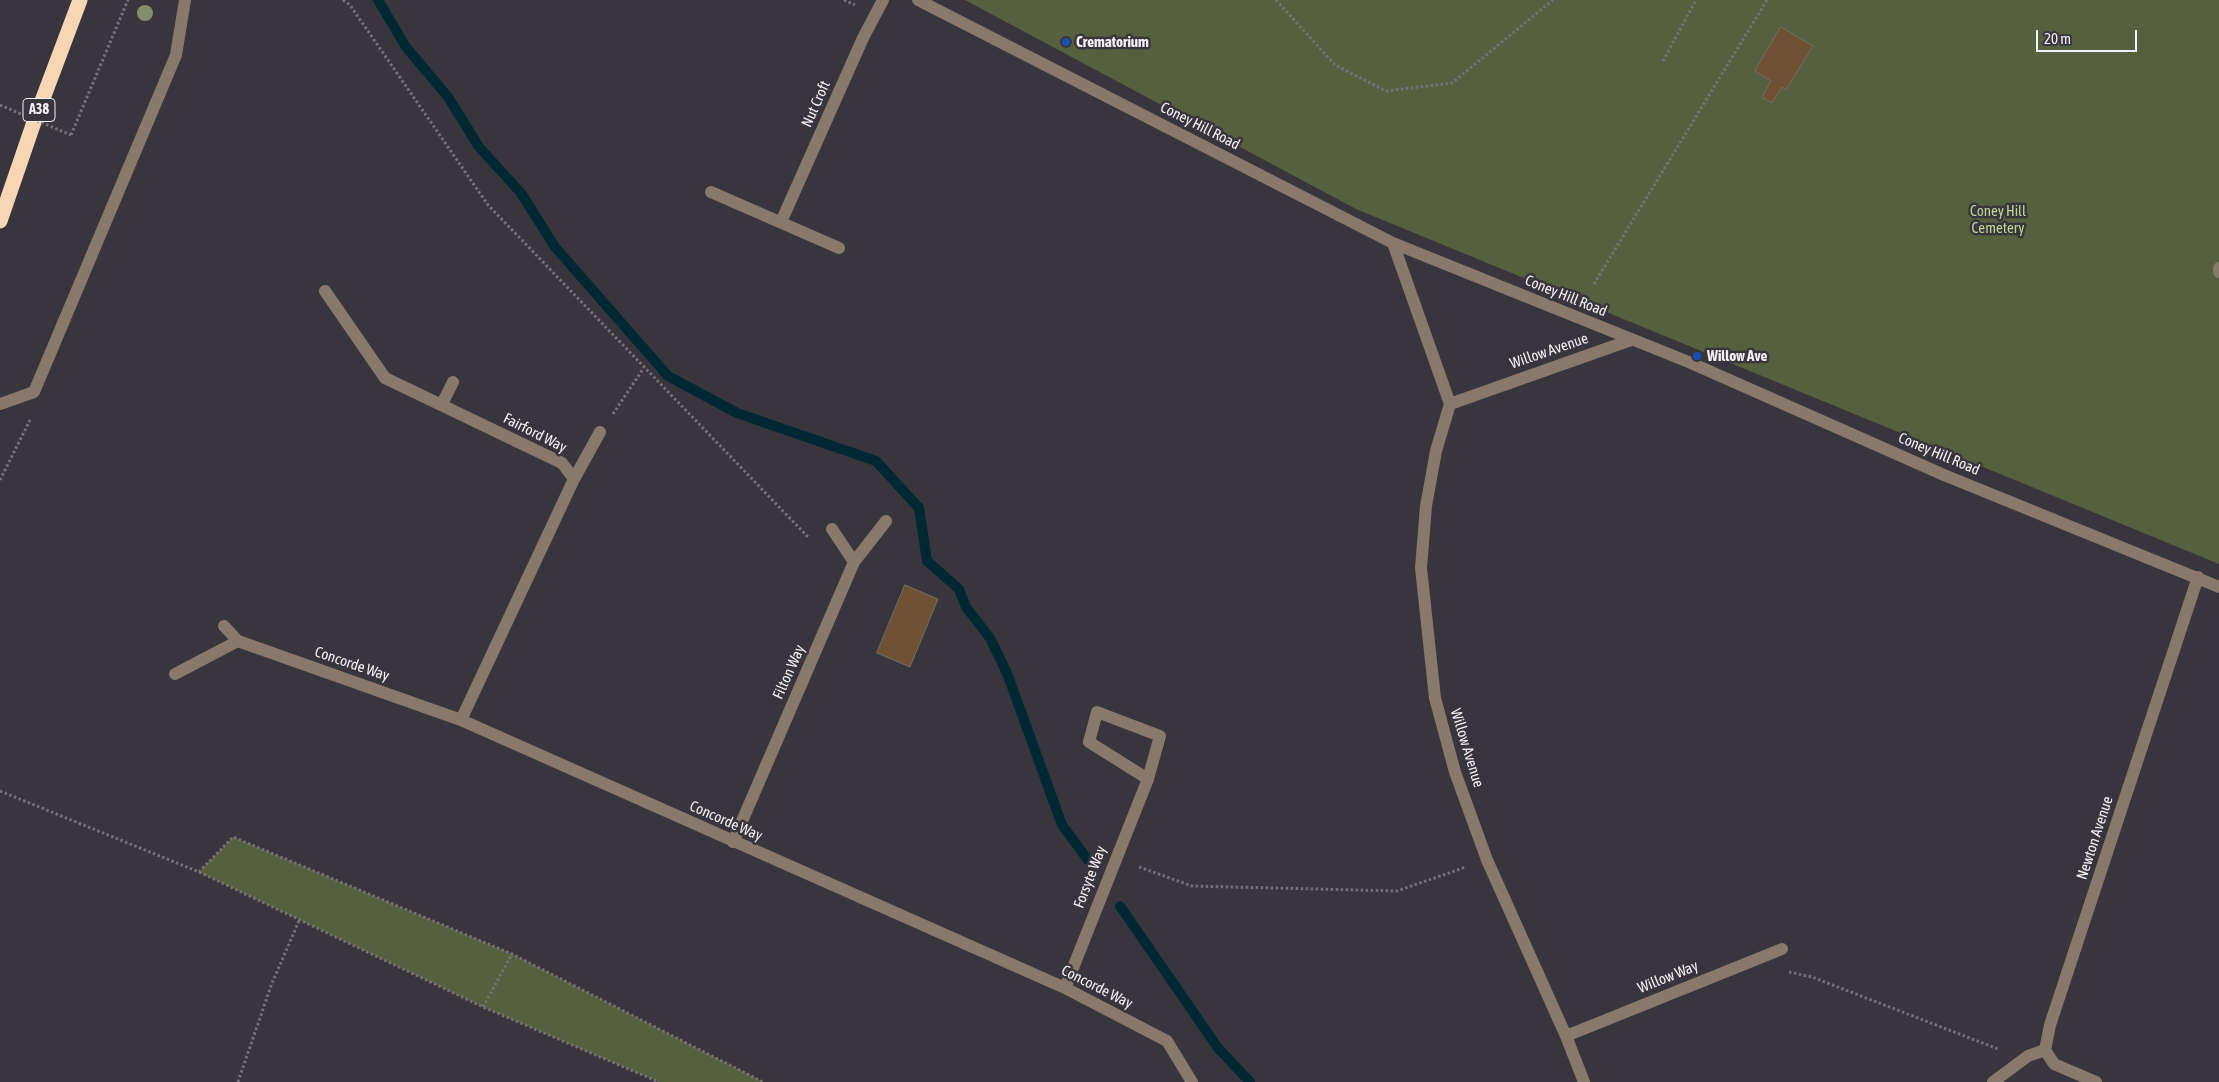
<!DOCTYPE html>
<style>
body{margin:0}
#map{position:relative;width:2219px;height:1082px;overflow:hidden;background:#39353c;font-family:"Asap Condensed",sans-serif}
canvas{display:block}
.scale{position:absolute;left:2036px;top:30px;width:101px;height:22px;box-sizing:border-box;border:2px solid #f4f1f6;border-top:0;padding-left:6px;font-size:15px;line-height:18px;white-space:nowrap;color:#f4f1f6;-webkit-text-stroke:4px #39353c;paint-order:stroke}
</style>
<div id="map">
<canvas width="2219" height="1082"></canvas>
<div class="scale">20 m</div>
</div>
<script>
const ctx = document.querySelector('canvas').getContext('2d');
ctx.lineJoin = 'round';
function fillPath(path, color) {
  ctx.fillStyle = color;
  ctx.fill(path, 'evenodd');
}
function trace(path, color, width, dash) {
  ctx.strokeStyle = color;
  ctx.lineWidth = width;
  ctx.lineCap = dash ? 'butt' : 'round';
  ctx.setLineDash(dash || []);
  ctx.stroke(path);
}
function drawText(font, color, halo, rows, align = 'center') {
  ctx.font = font + ' "Asap Condensed",sans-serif';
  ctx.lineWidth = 5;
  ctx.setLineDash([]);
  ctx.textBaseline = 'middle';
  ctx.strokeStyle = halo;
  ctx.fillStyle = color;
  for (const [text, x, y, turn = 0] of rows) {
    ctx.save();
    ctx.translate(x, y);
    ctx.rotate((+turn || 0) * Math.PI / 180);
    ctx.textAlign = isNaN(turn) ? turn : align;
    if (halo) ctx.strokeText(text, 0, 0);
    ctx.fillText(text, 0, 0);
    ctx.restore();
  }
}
fillPath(new Path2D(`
 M965 0H2219V564L1356 209Z
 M233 837 512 954 763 1082H659L483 1007 199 872Z`), '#56603e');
trace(new Path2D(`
 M378 0 406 47 448 97 479 147 521 193 555 247 668 376 737 413 876 461 919 508 927 561 959 589 966 607 990 638 1007 673 1062 825 1088 860
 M1120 906 1218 1048 1250 1082`), '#002834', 10);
const building = new Path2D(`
 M1781 27 1813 46 1786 90 1782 87 1772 103 1762 97 1771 81 1755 71Z
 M905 585 938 599 910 667 877 653Z`);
fillPath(building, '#6f5233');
trace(building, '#756e66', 1);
trace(new Path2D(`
 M343 0 350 5 488 205 809 538
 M844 0 855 5
 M1276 0 1335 65 1386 91 1452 83 1553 0
 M1663 61 1696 0
 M71 135 128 0
 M1594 284 1767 0
 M613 414 643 369
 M0 480 30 420
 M0 791 199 872 483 1007 659 1082
 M1139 867 1192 886 1397 891 1466 867
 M199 872 233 837 512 954 763 1082
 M1789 972 1812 977 1998 1049
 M483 1007 512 954
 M238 1082 272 983 299 921`), '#757177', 3, [2.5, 2.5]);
trace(new Path2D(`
 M918 0 1393 243 1691 363 1944 475 2219 587
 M711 192 839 248
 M781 222 863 38 883 0
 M1393 243 1450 404 1436 451 1426 506 1421 568 1435 698 1455 772 1487 860 1566 1036 1584 1082
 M2219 268V272
 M325 291 385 378 562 463 574 479 461 720
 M0 404 34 392 176 55 185 0
 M442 404 453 382
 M1450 404 1631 340
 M574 479 600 432
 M832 529 854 562
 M224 626 238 641 461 720 1065 988 1167 1041 1192 1082
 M175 674 238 641
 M733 842 854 562 886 521
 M1065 988 1148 779 1160 736 1097 712 1089 742 1148 779
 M1566 1036 1782 949
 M1993 1082 2028 1056 2045 1050
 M2096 1082 2054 1064 2045 1050 2050 1025 2198 577`), '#88796c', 12);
trace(new Path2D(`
 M0 221 33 125 80 0`), '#f8d5b4', 15);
trace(new Path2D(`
 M0 105 71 135`), '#757177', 3, [2.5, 2.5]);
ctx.fillStyle = '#848d6c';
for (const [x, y] of [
 [145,13]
]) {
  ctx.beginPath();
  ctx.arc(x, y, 8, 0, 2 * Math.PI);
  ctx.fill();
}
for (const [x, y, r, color] of [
 [1066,42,5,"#1a4fb4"],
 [1697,356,5,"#1a4fb4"]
]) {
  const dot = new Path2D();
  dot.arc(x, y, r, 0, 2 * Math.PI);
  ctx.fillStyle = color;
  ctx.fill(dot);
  trace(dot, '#39353c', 2);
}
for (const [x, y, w] of [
 [39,110,32]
]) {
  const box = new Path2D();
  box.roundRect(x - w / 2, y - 11.5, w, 23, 4);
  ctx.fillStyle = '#39353c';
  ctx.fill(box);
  trace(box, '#f4f1f6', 1);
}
drawText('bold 14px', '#f4f1f6', null, [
 ["A38",39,110]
]);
drawText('bold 15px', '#f4f1f6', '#39353c', [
 ["Crematorium",1076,42],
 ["Willow Ave",1707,356]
], 'left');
drawText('15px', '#f4f1f6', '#39353c', [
 ["Nut Croft",816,104,-66],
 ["Coney Hill Road",1200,126,27],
 ["Coney Hill Road",1566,296,22],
 ["Willow Avenue",1549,351,-19],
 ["Fairford Way",535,433,27],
 ["Coney Hill Road",1939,454,23],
 ["Concorde Way",352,664,19],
 ["Filton Way",789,672,-66],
 ["Willow Avenue",1467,748,73],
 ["Concorde Way",726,821,24],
 ["Newton Avenue",2095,838,-72],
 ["Forsyte Way",1090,877,-69],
 ["Willow Way",1668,977,-22],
 ["Concorde Way",1097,987,27]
]);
drawText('15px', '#c1d593', '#39353c', [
 ["Coney Hill",1998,211],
 ["Cemetery",1998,228]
]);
</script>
